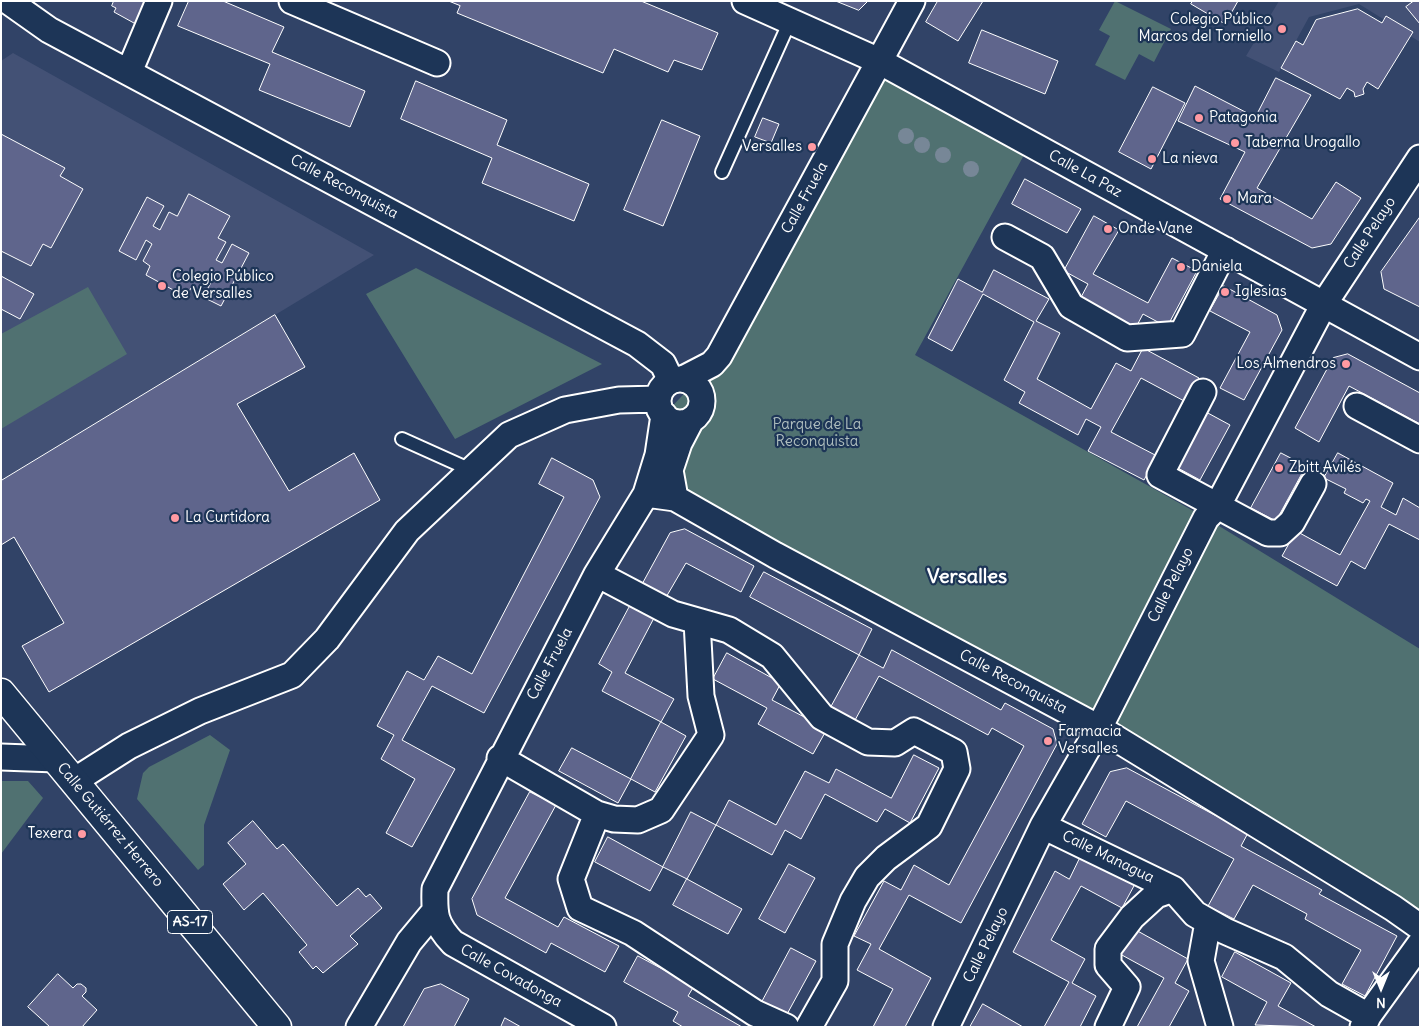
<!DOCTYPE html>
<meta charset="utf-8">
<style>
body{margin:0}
#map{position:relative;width:1421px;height:1028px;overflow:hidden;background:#314367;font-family:Delius,sans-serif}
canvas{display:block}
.frame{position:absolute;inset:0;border:2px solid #fff;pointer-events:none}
.north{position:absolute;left:1356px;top:963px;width:50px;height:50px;-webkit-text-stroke:4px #1d3557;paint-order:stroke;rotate:180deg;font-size:14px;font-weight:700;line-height:20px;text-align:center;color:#fff}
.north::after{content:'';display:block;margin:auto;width:18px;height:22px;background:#fff;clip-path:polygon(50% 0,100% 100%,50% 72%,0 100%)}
</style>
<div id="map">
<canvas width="1421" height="1028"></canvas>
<div class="frame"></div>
<div class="north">N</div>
</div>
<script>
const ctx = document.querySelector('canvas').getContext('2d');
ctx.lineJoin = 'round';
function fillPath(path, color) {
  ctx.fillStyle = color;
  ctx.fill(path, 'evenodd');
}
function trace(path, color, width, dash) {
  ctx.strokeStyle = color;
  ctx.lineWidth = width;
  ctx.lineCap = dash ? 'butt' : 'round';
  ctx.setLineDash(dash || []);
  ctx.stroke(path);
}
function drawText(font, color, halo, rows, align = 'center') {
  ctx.font = font + ' Delius,sans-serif';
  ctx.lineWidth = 4.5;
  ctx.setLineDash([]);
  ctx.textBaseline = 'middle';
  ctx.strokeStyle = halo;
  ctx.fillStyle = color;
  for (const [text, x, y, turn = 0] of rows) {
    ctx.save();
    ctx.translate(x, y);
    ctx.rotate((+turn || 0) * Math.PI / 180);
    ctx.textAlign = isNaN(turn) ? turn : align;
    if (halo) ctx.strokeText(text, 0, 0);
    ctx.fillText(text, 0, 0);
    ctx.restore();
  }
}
fillPath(new Path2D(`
 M1279 1H1420V42L1359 4 1309 17 1279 72 1246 56Z
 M13 53 374 255 1 481V61Z`), '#435175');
fillPath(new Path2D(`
 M1115 1 1171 29 1154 62 1139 54 1125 80 1095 65 1110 36 1099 30Z
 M879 61 1030 144 915 355 1206 518 1420 649V927L675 498 664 415 712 364Z
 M416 268 602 364 455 439 366 294Z
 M88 287 127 354 1 429V334Z
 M210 735 230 750 204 825V865L198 870 137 799 143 773 149 767Z
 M1 781H28L43 798 1 854Z`), '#507171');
const building = new Path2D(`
 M114 1H155L143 28 114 12 116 8 112 6Z
 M189 1H223L284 27 272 52 365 91 350 127 259 90 270 64 178 26Z
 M449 1H641L718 33 702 70 674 60 668 72 614 49 603 73 457 13 460 6Z
 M836 1H868L859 10Z
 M938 1H983L958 41 926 22Z
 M1193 1H1238L1225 24 1191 4Z
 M1414 1H1420V24L1406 7Z
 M1358 9 1382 23 1386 16 1413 32 1378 89 1367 82 1363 89 1364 94 1355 97 1354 92 1347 88 1340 99 1281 68 1296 41 1303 45 1316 20Z
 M982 30 1058 61 1045 94 969 63Z
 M1276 78 1311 95 1257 188 1312 219 1336 182 1361 198 1331 244 1312 248 1220 199 1245 152 1178 121 1195 86 1255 117Z
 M416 81 507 120 497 145 589 184 574 221 482 183 492 158 401 119Z
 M1153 87 1185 103 1151 169 1119 152Z
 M763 118 779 124 771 143 755 137Z
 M662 120 700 136 663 226 624 210Z
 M1 134 65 168 60 176 83 189 51 248 43 244 31 266 1 251Z
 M1025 179 1081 209 1067 233 1012 204Z
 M189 194 230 216 218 238 226 242 216 260 222 263 232 244 249 253 221 306 203 297 214 277 208 274 199 292 191 288 186 297 146 275 150 266 143 261 152 244 146 240 136 260 119 251 147 197 164 206 153 226 160 230 169 212 177 216Z
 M1094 216 1119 230 1093 274 1148 303 1172 258 1197 271 1167 327 1143 314 1134 331 1079 301 1088 284 1064 271Z
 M1420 217V307L1384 289 1381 272Z
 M994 270 1049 299 1036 321 1060 333 1037 379 1091 409 1116 363 1131 371 1143 348 1199 378 1186 402 1141 378 1111 432 1157 456 1144 480 1088 451 1101 427 1086 419 1078 435 1019 403 1025 392 1004 380 1034 322 983 294 952 351 928 338 958 279 982 292Z
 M1 276 34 294 20 319 1 309Z
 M1224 286 1277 315 1282 330 1244 400 1220 388 1250 332 1210 311Z
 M275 315 305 367 237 404 289 491 354 453 380 500 49 692 22 646 64 623 14 537 1 545V481Z
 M1348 354 1420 393V424L1349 386 1319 442 1295 428 1333 358Z
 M1206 412 1230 425 1200 480 1176 467Z
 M1281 453 1306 466 1276 521 1251 508Z
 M1338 453 1393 483 1381 507 1396 515 1403 498 1420 508V540L1389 524 1365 569 1351 561 1337 586 1282 556 1296 531 1340 555 1370 501 1366 499 1363 503 1344 493 1346 489 1324 478Z
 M552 458 593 480 600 497 484 713 432 686 402 740 455 769 412 847 386 833 415 779 381 759 394 735 377 726 407 671 424 680 438 656 472 674 564 497 539 484Z
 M685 529 754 566 741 592 686 563 665 599 641 586 670 533Z
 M764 572 872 629 859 655 750 597Z
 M630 606 654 618 625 673 674 699 661 722 602 691 612 672 599 664Z
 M892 650 1001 710 1005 703 1053 729 1057 744 961 923 909 895 879 949 931 978 905 1027H873L893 989 857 970 871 944 854 936 884 881 901 890 914 865 949 885 1024 746 992 728 988 735 879 676 854 722 829 710 859 655 883 668Z
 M727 653 781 683 772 700 827 729 813 754 758 724 767 708 713 679Z
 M661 722 686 736 655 792 631 779Z
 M572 748 631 779 618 803 559 771Z
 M914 755 939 768 910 823 885 809 877 822 825 794 801 839 785 830 772 855 716 825 729 800 776 825 805 771 829 783 836 769 891 798Z
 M1127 768 1248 833 1241 846 1322 890 1319 894 1397 936 1365 996 1342 984 1361 950 1305 919 1307 914 1253 885 1234 919 1208 906 1234 859 1126 801 1106 837 1082 824 1110 772Z
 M530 792 556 805 505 898 558 927 564 917 619 946 605 972 551 943 546 953 477 915 472 899Z
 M691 812 716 825 687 879 663 867Z
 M253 821 277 849 283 844 337 906 358 888 366 897 370 894 382 908 350 936 358 944 323 973 316 966 313 969 299 952 307 945 263 893 244 910 223 884 246 864 228 843Z
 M608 837 663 867 650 891 595 862Z
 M1082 854 1135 884 1122 908 1081 886 1051 940 1085 959 1072 983 1096 996 1080 1027H1044L1069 982 1013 952 1055 871 1069 879Z
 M789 864 815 878 785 933 759 919Z
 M687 879 742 909 728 934 673 905Z
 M1134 929 1188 959 1175 983 1189 991 1169 1027H1137L1164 978 1120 954Z
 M791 948 816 961 786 1016 762 1002Z
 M1235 952 1291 983 1278 1006 1316 1027 1255 1025 1267 1002 1222 977Z
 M638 956 694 986 688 996 742 1027H683L673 1021 678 1012 624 982Z
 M58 974 73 988 77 984H81L86 988V992L82 996 97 1010 82 1027H50L28 1007Z
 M441 984 469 999 454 1027H403L424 989Z
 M983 1004 1023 1027H970Z
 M505 1018 521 1027H501Z`);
fillPath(building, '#5f658c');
trace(building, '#fff', 1);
const lane = new Path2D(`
 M722 172 790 21
 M402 439 471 470`);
const street = new Path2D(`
 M8 1 49 30 637 344 663 364 671 381
 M292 1 437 63
 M745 1 879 61 1420 357
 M129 72 159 1
 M1005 237 1042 257 1071 306 1127 338 1182 334 1225 250
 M683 379 712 364 719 356 912 1
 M658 401a22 22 0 1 1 44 0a22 22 0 1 1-44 0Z
 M1203 392 1160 475 1268 533H1280L1292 522 1313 484
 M1357 406 1420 440
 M646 494 675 498 775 555 1099 728 1393 908 1420 927
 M675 498 670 470 679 443 691 420
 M597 574 673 614 729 630 772 656 822 717 868 742 895 743 914 731 954 752 957 769 929 826 886 858 867 877 853 901 835 944V981L809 1027
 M1 757 56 759
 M500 758 597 814 571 879 580 908 633 933 755 1013 786 1027
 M74 781 129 746 200 711 292 675 327 639 407 531 509 435 565 410 619 400 658 399
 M597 814 614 819 638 820 661 810 711 735 701 696 697 621
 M1043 826 1173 889 1195 914 1225 931 1284 957 1329 994 1368 1016
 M1208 922 1201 961 1220 1027
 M359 1027 409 942 434 912
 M603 1027 453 943C435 924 434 915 435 889L597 574 646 494 658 455 664 415
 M946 1027 1043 826 1099 728 1206 518 1217 507 1324 304 1420 158
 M1108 1027 1127 987 1108 965V949L1132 917 1156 895 1173 889
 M1363 1027 1368 1016 1420 944`);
const primary = new Path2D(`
 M1 693 277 1027`);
trace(lane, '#fff', 16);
trace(street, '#fff', 29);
trace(primary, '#fff', 31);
trace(lane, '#1d3557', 12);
trace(street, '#1d3557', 25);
trace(primary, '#1d3557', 28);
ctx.fillStyle = '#778797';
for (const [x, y] of [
 [906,136],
 [922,145],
 [943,155],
 [971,169]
]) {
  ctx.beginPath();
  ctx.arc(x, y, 8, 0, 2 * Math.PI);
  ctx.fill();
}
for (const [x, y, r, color] of [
 [1282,29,5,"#ff9aa2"],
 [1199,118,5,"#ff9aa2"],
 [1235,143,5,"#ff9aa2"],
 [812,147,5,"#ff9aa2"],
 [1152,159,5,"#ff9aa2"],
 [1227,199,5,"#ff9aa2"],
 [1108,229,5,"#ff9aa2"],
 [1181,267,5,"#ff9aa2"],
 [162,286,5,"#ff9aa2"],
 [1225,292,5,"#ff9aa2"],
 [1346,364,5,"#ff9aa2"],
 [1279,468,5,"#ff9aa2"],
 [175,518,5,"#ff9aa2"],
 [1048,741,5,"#ff9aa2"],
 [82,834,5,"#ff9aa2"]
]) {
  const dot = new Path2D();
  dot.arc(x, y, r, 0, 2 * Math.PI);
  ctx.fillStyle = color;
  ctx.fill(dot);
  trace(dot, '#1d3557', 2);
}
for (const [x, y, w] of [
 [190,922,45]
]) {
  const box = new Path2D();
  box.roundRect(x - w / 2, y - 11.5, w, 23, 4);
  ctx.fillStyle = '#1d3557';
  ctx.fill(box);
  trace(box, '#fff', 1);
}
drawText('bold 14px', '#fff', null, [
 ["AS-17",190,922]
]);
drawText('15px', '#fff', '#1d3557', [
 ["Colegio Público",1272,20,"right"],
 ["Marcos del Torniello",1272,37,"right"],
 ["Patagonia",1209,118],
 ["Taberna Urogallo",1245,143],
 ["Versalles",802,147,"right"],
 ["La nieva",1162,159],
 ["Mara",1237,199],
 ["Onde Vane",1118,229],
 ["Daniela",1191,267],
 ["Colegio Público",172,277],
 ["de Versalles",172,294],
 ["Iglesias",1235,292],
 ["Los Almendros",1336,364,"right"],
 ["Zbitt Avilés",1289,468],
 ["La Curtidora",185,518],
 ["Farmacia",1058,732],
 ["Versalles",1058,749],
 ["Texera",72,834,"right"]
], 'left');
drawText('15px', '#fff', '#1d3557', [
 ["Calle La Paz",1085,174,29],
 ["Calle Reconquista",344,187,28],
 ["Calle Fruela",805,198,-61],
 ["Calle Pelayo",1370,233,-57],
 ["Calle Pelayo",1171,585,-63],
 ["Calle Fruela",550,664,-62],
 ["Calle Reconquista",1013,682,28],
 ["Calle Gutiérrez Herrero",110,825,50],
 ["Calle Managua",1108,857,26],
 ["Calle Pelayo",986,945,-64],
 ["Calle Covadonga",511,976,29]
]);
drawText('15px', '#b0bfbf', '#1d3557', [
 ["Parque de La",817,425],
 ["Reconquista",817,442]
]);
drawText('bold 20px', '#fff', '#1d3557', [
 ["Versalles",967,577]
]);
</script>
